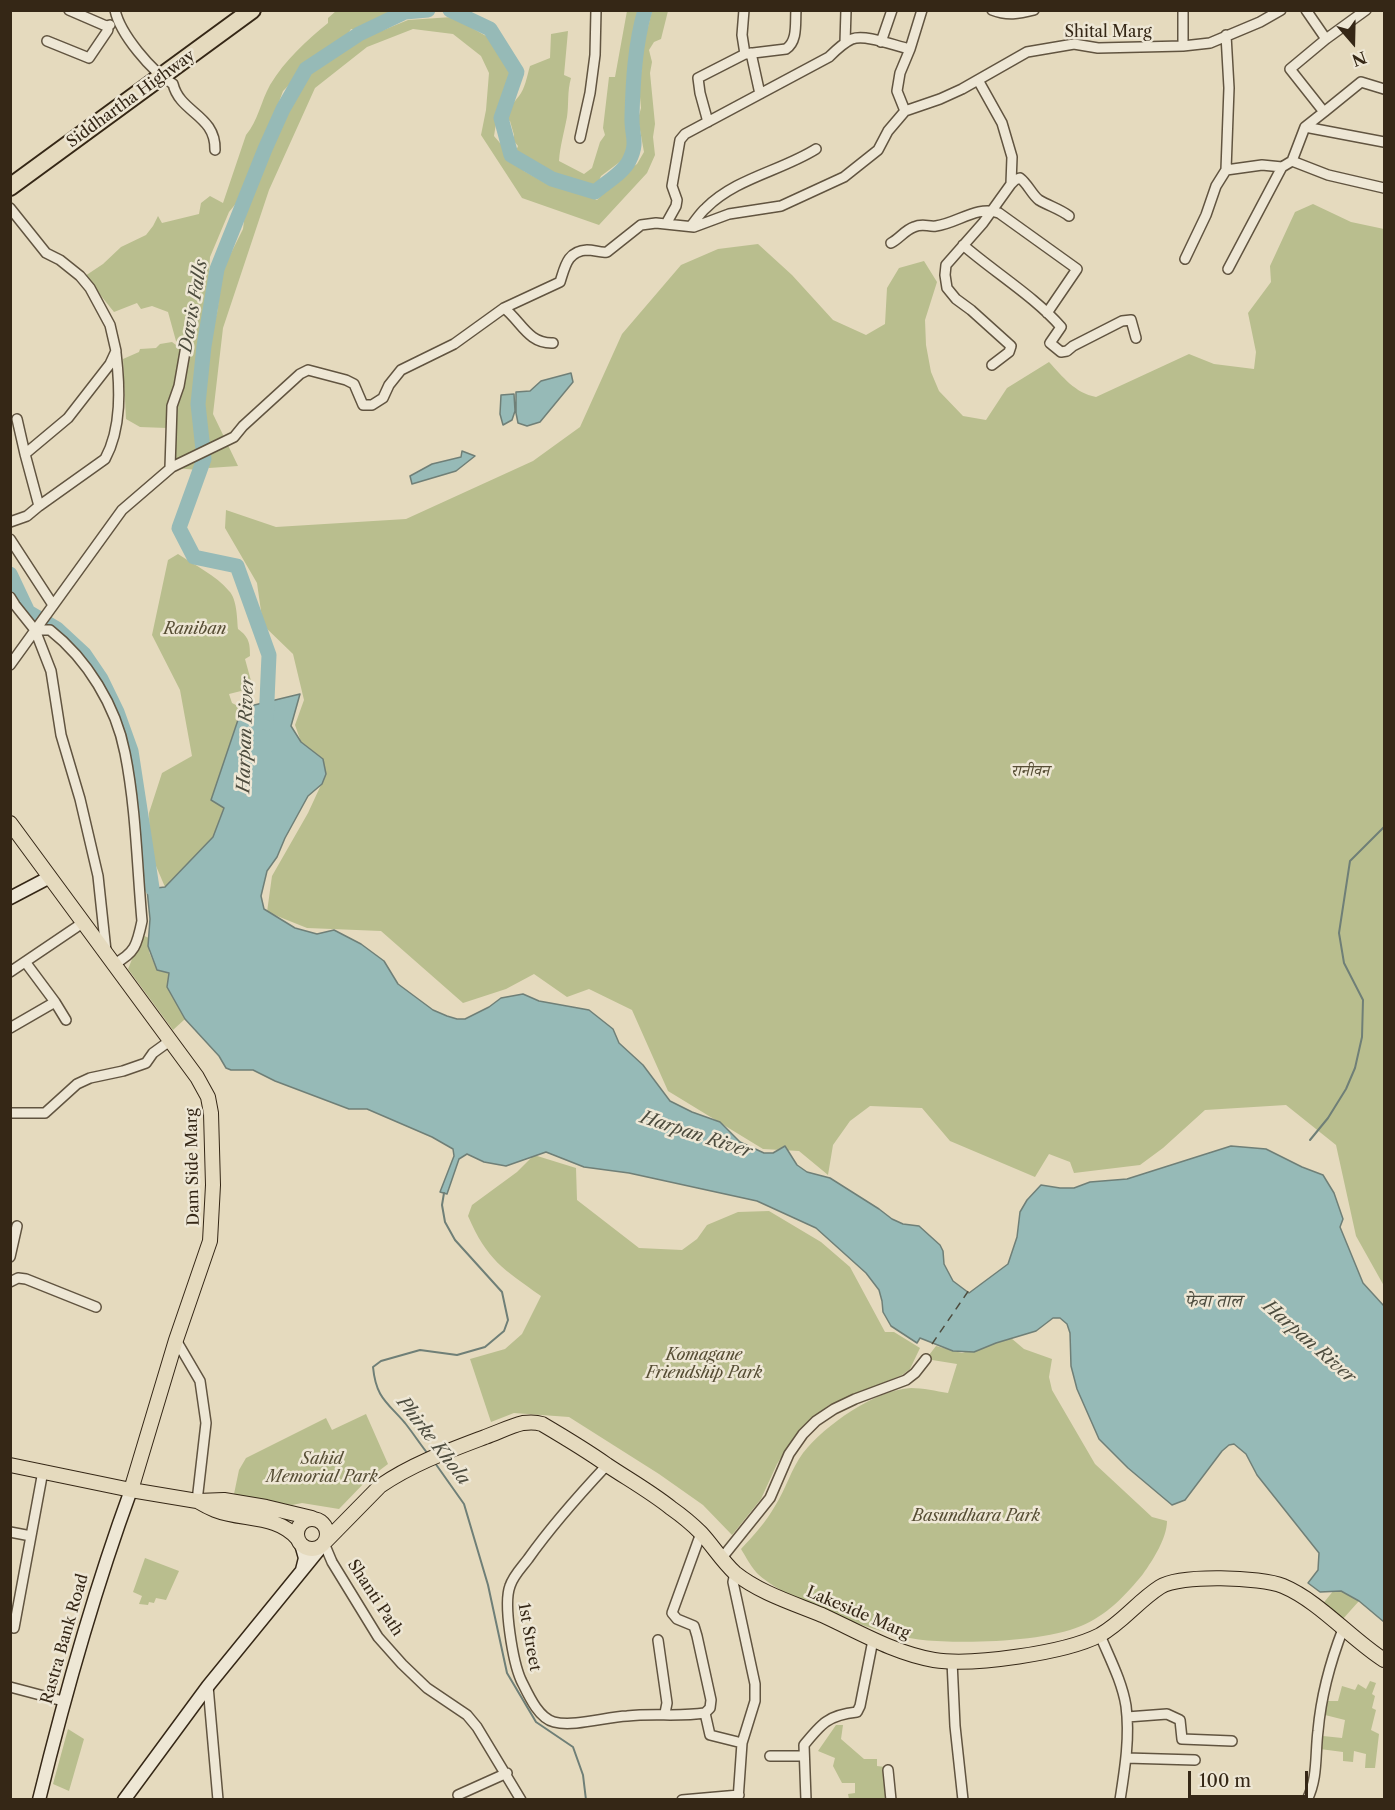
<!DOCTYPE html>
<meta charset="utf-8">
<style>
body{margin:0}
#map{position:relative;width:1395px;height:1810px;overflow:hidden;background:#e5dabe;font-family:"Libre Caslon Text",serif}
canvas{display:block}
.frame{position:absolute;inset:0;border:12px solid #352716;pointer-events:none}
.north{position:absolute;left:1323px;top:12px;width:60px;height:60px;-webkit-text-stroke:4px #eee7d5;paint-order:stroke;rotate:160deg;font-size:16px;font-weight:700;line-height:24px;text-align:center;color:#352716}
.north::after{content:'';display:block;margin:auto;width:21px;height:27px;background:#352716;clip-path:polygon(50% 0,100% 100%,50% 72%,0 100%)}
.scale{position:absolute;left:1188px;top:1771px;width:120px;height:27px;box-sizing:border-box;border:3px solid #352716;border-top:0;padding-left:8px;font-size:18px;line-height:21px;white-space:nowrap;color:#352716;-webkit-text-stroke:4px #eee7d5;paint-order:stroke}
</style>
<div id="map">
<canvas width="1395" height="1810"></canvas>
<div class="frame"></div>
<div class="north">N</div>
<div class="scale">100 m</div>
</div>
<script>
const ctx = document.querySelector('canvas').getContext('2d');
ctx.lineJoin = 'round';
function fillPath(path, color) {
  ctx.fillStyle = color;
  ctx.fill(path, 'evenodd');
}
function trace(path, color, width, dash) {
  ctx.strokeStyle = color;
  ctx.lineWidth = width;
  ctx.lineCap = dash ? 'butt' : 'round';
  ctx.setLineDash(dash || []);
  ctx.stroke(path);
}
function drawText(font, color, halo, rows, align = 'center') {
  ctx.font = font + ' "Libre Caslon Text","Noto Serif Devanagari",serif';
  ctx.lineWidth = 5;
  ctx.setLineDash([]);
  ctx.textBaseline = 'middle';
  ctx.strokeStyle = halo;
  ctx.fillStyle = color;
  for (const [text, x, y, turn = 0] of rows) {
    ctx.save();
    ctx.translate(x, y);
    ctx.rotate((+turn || 0) * Math.PI / 180);
    ctx.textAlign = isNaN(turn) ? turn : align;
    if (halo) ctx.strokeText(text, 0, 0);
    ctx.fillText(text, 0, 0);
    ctx.restore();
  }
}
fillPath(new Path2D(`
 M336 11H403L363 31 351 29 343 42 300 69 295 79 283 91 275 113V123L259 149 242 196 229 212 210 257 206 313 197 396 202 458 199 470 174 468 175 408 187 350 176 341 168 312 152 306 141 309 137 303 114 312 85 276 103 264 121 247 146 235 153 226 158 216 162 223 199 214 201 203 210 196 223 203 246 135C258 121 261 101 270 85 285 60 306 41 328 23V18Z
 M627 11H644L636 33 633 75 627 91 625 115 629 150 625 158 601 176 597 185 593 188 582 186 580 182H571L560 177H554L531 166 521 157 517 158 515 153 518 146 513 140 514 135 510 121 506 120 504 116 508 113C513 102 512 105 519 96 525 89 527 76 530 66L550 58 551 34 568 31 564 75 571 78C567 92 569 104 567 117 564 133 560 146 559 161L584 174 592 168 600 142 605 135 603 128 609 77H615Z
 M652 11H668L661 39 654 42 649 50 652 62 650 73 655 124 653 137 655 155 647 173 599 225 522 198 481 135 486 110 489 73 481 56 453 34 413 29 367 47 315 88 269 190 223 328 213 414 238 466 209 468 200 406 208 344 217 313 223 269 243 229 246 205 254 192 280 129 283 117 297 87 324 59 342 47 408 20 452 17 495 41 512 70 497 117 494 136 524 171 547 184 579 192 597 200 623 174 637 164 644 152 638 119 641 108 639 86 642 66 641 38 648 27Z
 M1313 204 1351 222 1384 229V1286L1356 1236 1336 1145 1286 1105 1205 1110 1163 1148 1140 1165 1074 1173 1070 1162 1049 1154 1035 1177 950 1141 922 1108 870 1106 850 1121 833 1145 828 1175 799 1151 763 1149 668 1091 632 1010 589 989 567 997 534 974 506 989 463 1003 381 931 307 928 267 912 272 876 308 813 326 774 323 759 301 742 295 725 304 700 293 654 263 625 257 583 225 528 226 510 276 527 406 519 533 461 580 427 622 334 681 265 718 249 758 244 792 275 833 320 866 335 885 324 887 288 899 268 924 261 937 282 925 320 926 345 931 372 939 391 963 416 986 420 1007 388 1049 362C1063 377 1075 393 1096 397L1189 354 1214 364 1254 369 1256 352 1248 313 1271 282 1270 266 1295 212Z
 M172 342 180 348C182 376 169 401 167 428L140 427 126 419 123 359 139 352 140 349 156 348 160 344Z
 M178 554C194 565 216 575 229 591 237 599 237 618 238 629 249 637 250 643 250 656L245 659 253 688 229 694 232 703 242 708 211 800 224 807 213 837 165 887 150 852 149 813 162 773 192 756 180 690 152 635 168 560Z
 M142 935 149 938V952L157 970 169 973 168 987 185 1019 173 1030 128 969Z
 M534 1155 576 1168 577 1200 639 1248 682 1250 697 1239 707 1225 738 1212 769 1211 821 1242 850 1267 885 1332H894L920 1348 910 1369 902 1375 829 1405 816 1415 794 1438 777 1464 761 1499 732 1535 703 1505 659 1474 569 1417 514 1413 491 1422 470 1359 505 1349 522 1334 541 1296C503 1269 487 1260 468 1216L472 1205 517 1172Z
 M1011 1338 1024 1349 1052 1359 1049 1377 1052 1390 1095 1464 1152 1517 1167 1521C1167 1538 1153 1560 1143 1574 1126 1595 1106 1616 1081 1626 1044 1642 963 1644 923 1640 880 1635 791 1603 759 1575 752 1569 746 1557 741 1549 754 1535 766 1522 775 1506 786 1489 791 1469 803 1453 825 1425 875 1390 911 1388 923 1388 936 1391 948 1393L957 1364 926 1359 936 1346 962 1353Z
 M366 1414 388 1464 368 1479 339 1509 302 1503 292 1505 234 1494 239 1470 246 1458 326 1418 332 1430Z
 M145 1558 179 1571 166 1600 156 1598 154 1603 149 1602 148 1605 139 1604 142 1596 133 1592Z
 M1334 1590 1341 1591 1359 1601 1342 1620 1321 1606Z
 M1370 1681 1376 1683 1372 1694 1375 1696 1372 1708 1376 1710 1371 1730 1379 1734 1375 1768H1365L1366 1754 1354 1751 1353 1762 1343 1761V1752L1320 1749 1323 1736 1342 1738 1345 1720 1325 1715 1328 1701H1338L1342 1686 1355 1690 1358 1684 1366 1689Z
 M836 1725H843L841 1739 864 1759H877V1766L885 1767 888 1770 891 1799H849L848 1794 855 1793V1783H842L833 1766 835 1758 818 1751Z
 M68 1729 84 1739 69 1791 53 1784Z`), '#b9be8e');
const water = new Path2D(`
 M571 373 573 382 540 422 527 426 518 423 516 413V392L530 391 541 381Z
 M514 394 515 411 512 420 503 425 500 414 501 395Z
 M462 451 475 456 456 471 412 484 410 476 432 464 461 457Z
 M300 694 291 726 301 742 323 759 326 774 322 784 308 796 285 838 277 857 267 871 261 896 264 909 295 928 317 934 334 930 361 944 384 961 398 984 433 1010 447 1016 457 1019H465L489 1007 501 998 523 994 539 1001 589 1010 613 1029 619 1043 643 1065 670 1101 692 1112 720 1122 740 1142 764 1153H773L785 1146 797 1165 807 1172 830 1178 879 1209 892 1219 903 1224 919 1226 940 1245 943 1251 944 1264 953 1281 969 1293 1008 1264 1017 1237 1020 1212 1027 1200 1041 1185 1060 1188H1074L1090 1182 1127 1179 1231 1146 1266 1149 1302 1167 1323 1175 1334 1193 1343 1219 1340 1227 1363 1283 1384 1306V1622L1359 1601 1341 1591 1320 1592 1308 1583 1318 1570 1319 1553 1257 1475 1246 1454 1234 1444 1229 1445 1222 1451 1185 1500 1172 1505 1128 1468 1099 1439 1077 1389 1071 1366 1070 1333 1067 1324 1060 1318H1053L1036 1331 996 1343 974 1352 953 1351 920 1338 917 1343 891 1326 883 1312 882 1301 879 1290 866 1273 816 1228 757 1201 629 1173 584 1167 546 1152 506 1166 484 1162 467 1154 459 1159 447 1194 440 1192 454 1156 453 1149 432 1137 367 1109H349L275 1081 253 1070H231L226 1068 219 1056 185 1019 167 987 169 973 157 970 148 946 150 919 147 889 165 887 213 837 224 808 211 800 242 708Z`);
fillPath(water, '#96bab7');
trace(water, '#6f7f77', 1.5);
trace(new Path2D(`
 M1310 1140 1328 1118 1346 1089 1355 1068 1362 1037 1363 1000 1344 963 1339 933 1350 861 1384 827
 M428 1454C420 1444 413 1433 405 1423 387 1402 376 1398 373 1367L381 1361 420 1350 457 1355 485 1347 504 1331 508 1320 502 1292 455 1240 445 1222 442 1205 444 1193
 M435 1463 464 1504 488 1585 507 1673 536 1722 573 1747 583 1775 586 1800`), '#6f7f77', 2);
trace(new Path2D(`
 M450 10 490 29 517 72 501 118 511 155 552 179 595 192C605 183 623 173 629 161 639 141 631 136 632 116 633 81 635 44 645 10
 M10 574 28 612 57 629 84 654 101 679 117 712 131 751 152 888
 M266 723 269 655 237 566 194 557 179 528 204 459 198 404 204 346 217 269 265 149 283 109 306 69 359 34 405 12 428 10`), '#96bab7', 15);
trace(new Path2D(`
 M932 1344 969 1290`), '#4d4c3e', 1.5, [8, 6]);
const street = new Path2D(`
 M69 10 106 26 110 25
 M115 10C120 34 152 72 173 84 180 113 216 115 215 150
 M744 10 742 35 745 54
 M992 10C1007 16 1019 14 1034 10
 M1183 10V46
 M1306 10 1326 39
 M1366 10 1326 39 1290 69 1324 112 1305 127 1292 161 1328 175 1384 188
 M47 41 89 58 108 30 106 26
 M881 42 892 10
 M845 43 846 10
 M751 53 760 94
 M978 80 1002 123 1012 157 1011 184 983 223 946 265 945 275 947 288 956 299 971 310 1011 346 1009 352 992 365
 M905 111 940 99 962 89 1027 52 1074 44 1098 48 1183 46 1210 43 1260 22 1281 10
 M905 111 897 91 900 73 910 49 922 10
 M1324 112 1361 82 1384 89
 M708 122 700 93 698 78 745 54 786 49C798 41 795 23 796 10
 M1305 127 1384 142
 M580 138 590 93 595 55 596 10
 M1226 170 1229 88 1226 35
 M1226 170 1262 165 1282 167
 M1011 184 1015 180 1020 178C1028 184 1032 195 1039 200 1049 206 1060 209 1069 216
 M10 208 46 253 60 260 80 276 90 288 110 325 116 351 110 364 68 418 25 454 39 506 27 516 10 522
 M666 224 676 206 677 200 672 186 680 140 685 134 829 57C836 50 843 43 852 39 866 34 895 46 910 49
 M691 226C696 220 700 213 706 208 736 178 781 171 816 149
 M891 243C899 239 905 230 914 227 923 223 928 227 936 226 958 223 977 205 999 213L1077 269 1047 313
 M963 245C994 272 1035 297 1061 327L1050 343 1061 352 1067 351 1073 346 1122 321 1131 320 1136 338
 M1185 259 1206 215 1216 186 1226 170
 M1228 269 1282 167 1292 161
 M504 308C521 321 528 344 553 343
 M17 419 25 454
 M170 468 172 406 179 386 186 346
 M39 506 105 459C122 428 120 387 116 353
 M10 539 53 605
 M10 597 15 605 35 630 51 671 61 735 80 799 98 876 106 951
 M35 630H50C87 659 116 706 125 753 136 808 137 866 142 921 137 945 135 953 114 964
 M10 665 122 510 172 467 234 437 243 426 300 374 308 370 346 380 354 384 363 405H372L383 398 389 385 401 370 454 344 504 308 560 282C565 267 567 251 587 250 595 250 600 253 607 252L641 225 656 223 694 227 729 214 781 206 844 177 878 150 888 131 905 111
 M26 963 55 1002 66 1020
 M10 972 84 922
 M10 1028 55 1002
 M10 1113H45L77 1084 90 1078 123 1071 146 1063 153 1053 171 1040
 M10 1257 17 1226
 M10 1282 18 1278 26 1279 96 1307
 M176 1340 200 1381 206 1423 197 1501
 M607 1465C579 1495 552 1525 528 1559 522 1567 513 1576 510 1586 503 1604 513 1662 521 1680 528 1694 538 1718 554 1722 574 1727 606 1717 627 1716 654 1713 679 1717 705 1713
 M10 1532 31 1536
 M701 1533 672 1613 677 1619 694 1626 697 1636 711 1700 710 1708 705 1713
 M324 1543 332 1562 378 1637 402 1664 427 1688 467 1715 477 1727 521 1800
 M721 1559 770 1498 789 1454 803 1434 816 1421 834 1409 855 1399 906 1380 915 1373 926 1359
 M735 1573 733 1582 755 1684V1701L742 1743
 M14 1628 43 1471
 M1100 1635C1109 1657 1122 1681 1126 1706 1130 1737 1125 1768 1120 1800
 M658 1640 667 1703 665 1713
 M952 1661 955 1726 963 1800
 M208 1686 218 1800
 M10 1687 63 1701
 M705 1713 710 1735 742 1743 738 1800
 M1127 1717 1167 1714 1180 1720 1182 1739 1232 1741
 M770 1756H804
 M1126 1758 1195 1760
 M888 1770 891 1800
 M458 1795 507 1773
 M682 1800 739 1795
 M806 1800 804 1745C821 1724 828 1715 857 1712L860 1706 873 1640
 M1307 1800C1318 1778 1315 1755 1318 1731 1321 1697 1331 1660 1343 1629`);
const secondary = new Path2D(`
 M10 898 50 877
 M301 1544 305 1558 302 1570
 M39 1800C65 1694 94 1591 131 1490
 M124 1800 208 1686 322 1546`);
const primary = new Path2D(`
 M10 823 197 1077 208 1097 211 1113 213 1185 210 1241 176 1340 131 1490
 M10 1465 131 1490 197 1501 224 1500 266 1507 312 1518
 M199 1502C204 1505 210 1508 215 1510 243 1521 277 1514 298 1539
 M297 1534a15 15 0 1 1 30 0a15 15 0 1 1-30 0Z
 M326 1541 380 1486C412 1464 448 1451 485 1437 497 1433 510 1426 523 1423 530 1422 536 1422 542 1424 564 1437 586 1450 607 1465 628 1479 651 1492 671 1508 681 1515 692 1524 701 1533 713 1546 722 1561 735 1573 760 1593 793 1603 822 1615 859 1632 894 1653 934 1660 973 1666 1065 1653 1100 1635 1123 1622 1138 1601 1160 1587 1180 1574 1261 1577 1283 1586 1319 1601 1351 1639 1384 1660`);
const highway = new Path2D(`
 M10 187 252 10`);
trace(street, '#615440', 12);
trace(secondary, '#352716', 15);
trace(primary, '#352716', 16);
trace(highway, '#352716', 20);
trace(street, '#eee7d5', 9);
trace(secondary, '#eee7d5', 12);
trace(primary, '#e5dabe', 14);
trace(highway, '#e5dabe', 16);
drawText('16px', '#352716', '#eee7d5', [
 ["Shital Marg",1108,32],
 ["Siddhartha Highway",131,99,-36],
 ["Dam Side Marg",193,1167,-91],
 ["Shanti Path",375,1598,57],
 ["Lakeside Marg",858,1613,23],
 ["1st Street",529,1637,80],
 ["Rastra Bank Road",65,1639,-74]
]);
drawText('italic 16px', '#564d34', '#eee7d5', [
 ["Raniban",195,629],
 ["रानीवन",1030,771],
 ["Komagane",704,1355],
 ["Friendship Park",704,1373],
 ["Sahid",322,1459],
 ["Memorial Park",322,1477],
 ["Basundhara Park",976,1516]
]);
drawText('italic 18px', '#4d4c3e', '#eee7d5', [
 ["Davis Falls",194,306,-80],
 ["Harpan River",246,735,-88],
 ["Harpan River",696,1135,18],
 ["फेवा ताल",1213,1302],
 ["Harpan River",1309,1342,41],
 ["Phirke Khola",433,1441,52]
]);
</script>
